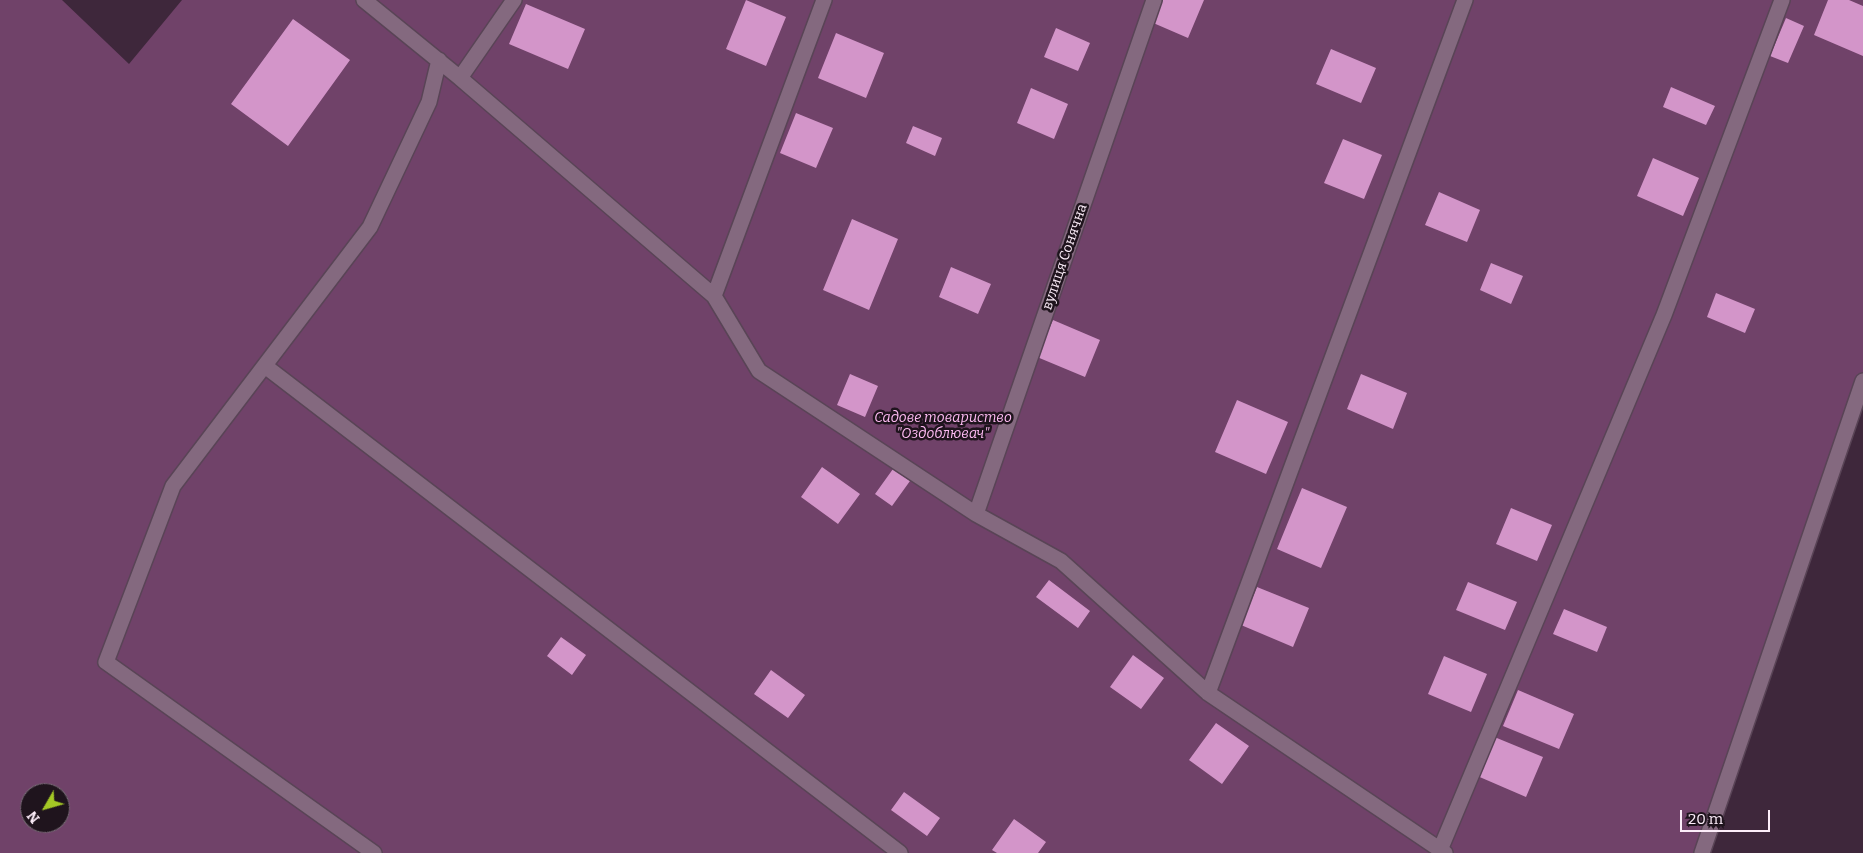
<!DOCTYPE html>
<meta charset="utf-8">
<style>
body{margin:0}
#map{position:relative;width:1863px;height:853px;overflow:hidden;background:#3e273b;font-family:Bitter,serif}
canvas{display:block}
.north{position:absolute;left:20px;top:783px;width:50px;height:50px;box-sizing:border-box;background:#1f141d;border:1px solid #776b75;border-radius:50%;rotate:232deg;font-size:14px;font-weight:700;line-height:20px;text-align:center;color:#fcedf9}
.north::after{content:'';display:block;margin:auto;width:18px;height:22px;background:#a4c825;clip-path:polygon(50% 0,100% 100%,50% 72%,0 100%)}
.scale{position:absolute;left:1680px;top:810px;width:90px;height:22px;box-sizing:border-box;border:2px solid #fcedf9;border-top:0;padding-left:6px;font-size:15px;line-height:18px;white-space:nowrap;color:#fcedf9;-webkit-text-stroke:4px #1f141d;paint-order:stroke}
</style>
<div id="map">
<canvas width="1863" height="853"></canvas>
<div class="north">N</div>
<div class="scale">20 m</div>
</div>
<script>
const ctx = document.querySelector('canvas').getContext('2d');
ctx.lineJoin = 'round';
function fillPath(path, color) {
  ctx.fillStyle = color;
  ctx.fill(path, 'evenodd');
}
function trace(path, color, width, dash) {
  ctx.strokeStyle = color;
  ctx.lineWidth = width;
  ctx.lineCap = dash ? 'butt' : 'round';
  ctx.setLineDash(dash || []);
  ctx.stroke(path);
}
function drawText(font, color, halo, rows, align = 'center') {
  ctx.font = font + ' Bitter,serif';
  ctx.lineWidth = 5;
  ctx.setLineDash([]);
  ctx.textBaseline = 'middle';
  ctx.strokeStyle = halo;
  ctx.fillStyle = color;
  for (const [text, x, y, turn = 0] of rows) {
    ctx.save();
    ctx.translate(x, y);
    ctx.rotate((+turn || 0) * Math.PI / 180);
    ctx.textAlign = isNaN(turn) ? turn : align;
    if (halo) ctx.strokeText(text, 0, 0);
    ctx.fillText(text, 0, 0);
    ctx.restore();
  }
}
fillPath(new Path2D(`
 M0 0H62L129 64 182 0H1863V381L1702 853H0ZM30 793H60V823H30Z`), '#704269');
fillPath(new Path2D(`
 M746 0 786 17 766 66 726 49Z
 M1160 0H1204L1188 38 1151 22Z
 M1828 0H1849L1863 6V56L1814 35Z
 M526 4 585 29 568 69 509 44Z
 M1786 18 1804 26 1788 63 1770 56Z
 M293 19 350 60 288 146 231 104Z
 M1056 28 1090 43 1078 71 1044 57Z
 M836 33 884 53 866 98 818 78Z
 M1331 49 1376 68 1361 103 1316 84Z
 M1671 87 1715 106 1706 125 1663 107Z
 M1031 88 1068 104 1054 139 1017 123Z
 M796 113 833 128 816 168 780 153Z
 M913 126 942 138 935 156 906 143Z
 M1343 139 1382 155 1364 199 1324 183Z
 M1653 158 1699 178 1683 216 1637 196Z
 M1439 192 1480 210 1467 242 1425 225Z
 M852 219 898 239 869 310 823 290Z
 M1491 263 1523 276 1511 304 1480 290Z
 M951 267 991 284 978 314 939 297Z
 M1716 293 1755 309 1745 333 1707 317Z
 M1053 320 1100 340 1085 377 1037 357Z
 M850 374 878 386 865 417 837 405Z
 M1361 374 1407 393 1393 429 1347 409Z
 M1237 400 1288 422 1266 474 1215 452Z
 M822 467 860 494 838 524 801 497Z
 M893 469 910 481 892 506 875 494Z
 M1302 488 1347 507 1321 568 1277 549Z
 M1511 508 1552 525 1537 561 1496 544Z
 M1049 580 1090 611 1078 628 1036 597Z
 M1468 582 1517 602 1505 630 1456 610Z
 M1257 587 1309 608 1293 647 1241 625Z
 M1564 609 1607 627 1597 652 1553 634Z
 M561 637 586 655 572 675 547 656Z
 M1133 655 1164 678 1141 709 1110 687Z
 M1444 656 1487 674 1471 712 1428 694Z
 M771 670 805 695 788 718 754 694Z
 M1518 690 1574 714 1559 749 1503 726Z
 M1216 723 1249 746 1222 784 1189 760Z
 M1492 736 1543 757 1526 797 1475 775Z
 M904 792 940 818 927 836 891 810Z
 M1014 819 1046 842 1038 853H997L992 850Z`), '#d395c9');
const street = new Path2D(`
 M364 0 460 78 714 296 759 371 976 514 1061 561 1208 693 1445 853
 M460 78 514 0
 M714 296 824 0
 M265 366 900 853
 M976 514 1154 0
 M1208 693 1465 0
 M1440 850 1664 315 1782 0
 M374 853 106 662 173 486 370 227 429 102 439 60
 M1702 853 1863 381`);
trace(street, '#594456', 18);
trace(street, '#84697f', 15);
drawText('14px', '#fcedf9', '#1f141d', [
 ["вулиця Сонячна",1065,257,-71]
]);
drawText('italic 14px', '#febbf3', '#1f141d', [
 ["Садове товариство",943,418],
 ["\"Оздоблювач\"",943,434]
]);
</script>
